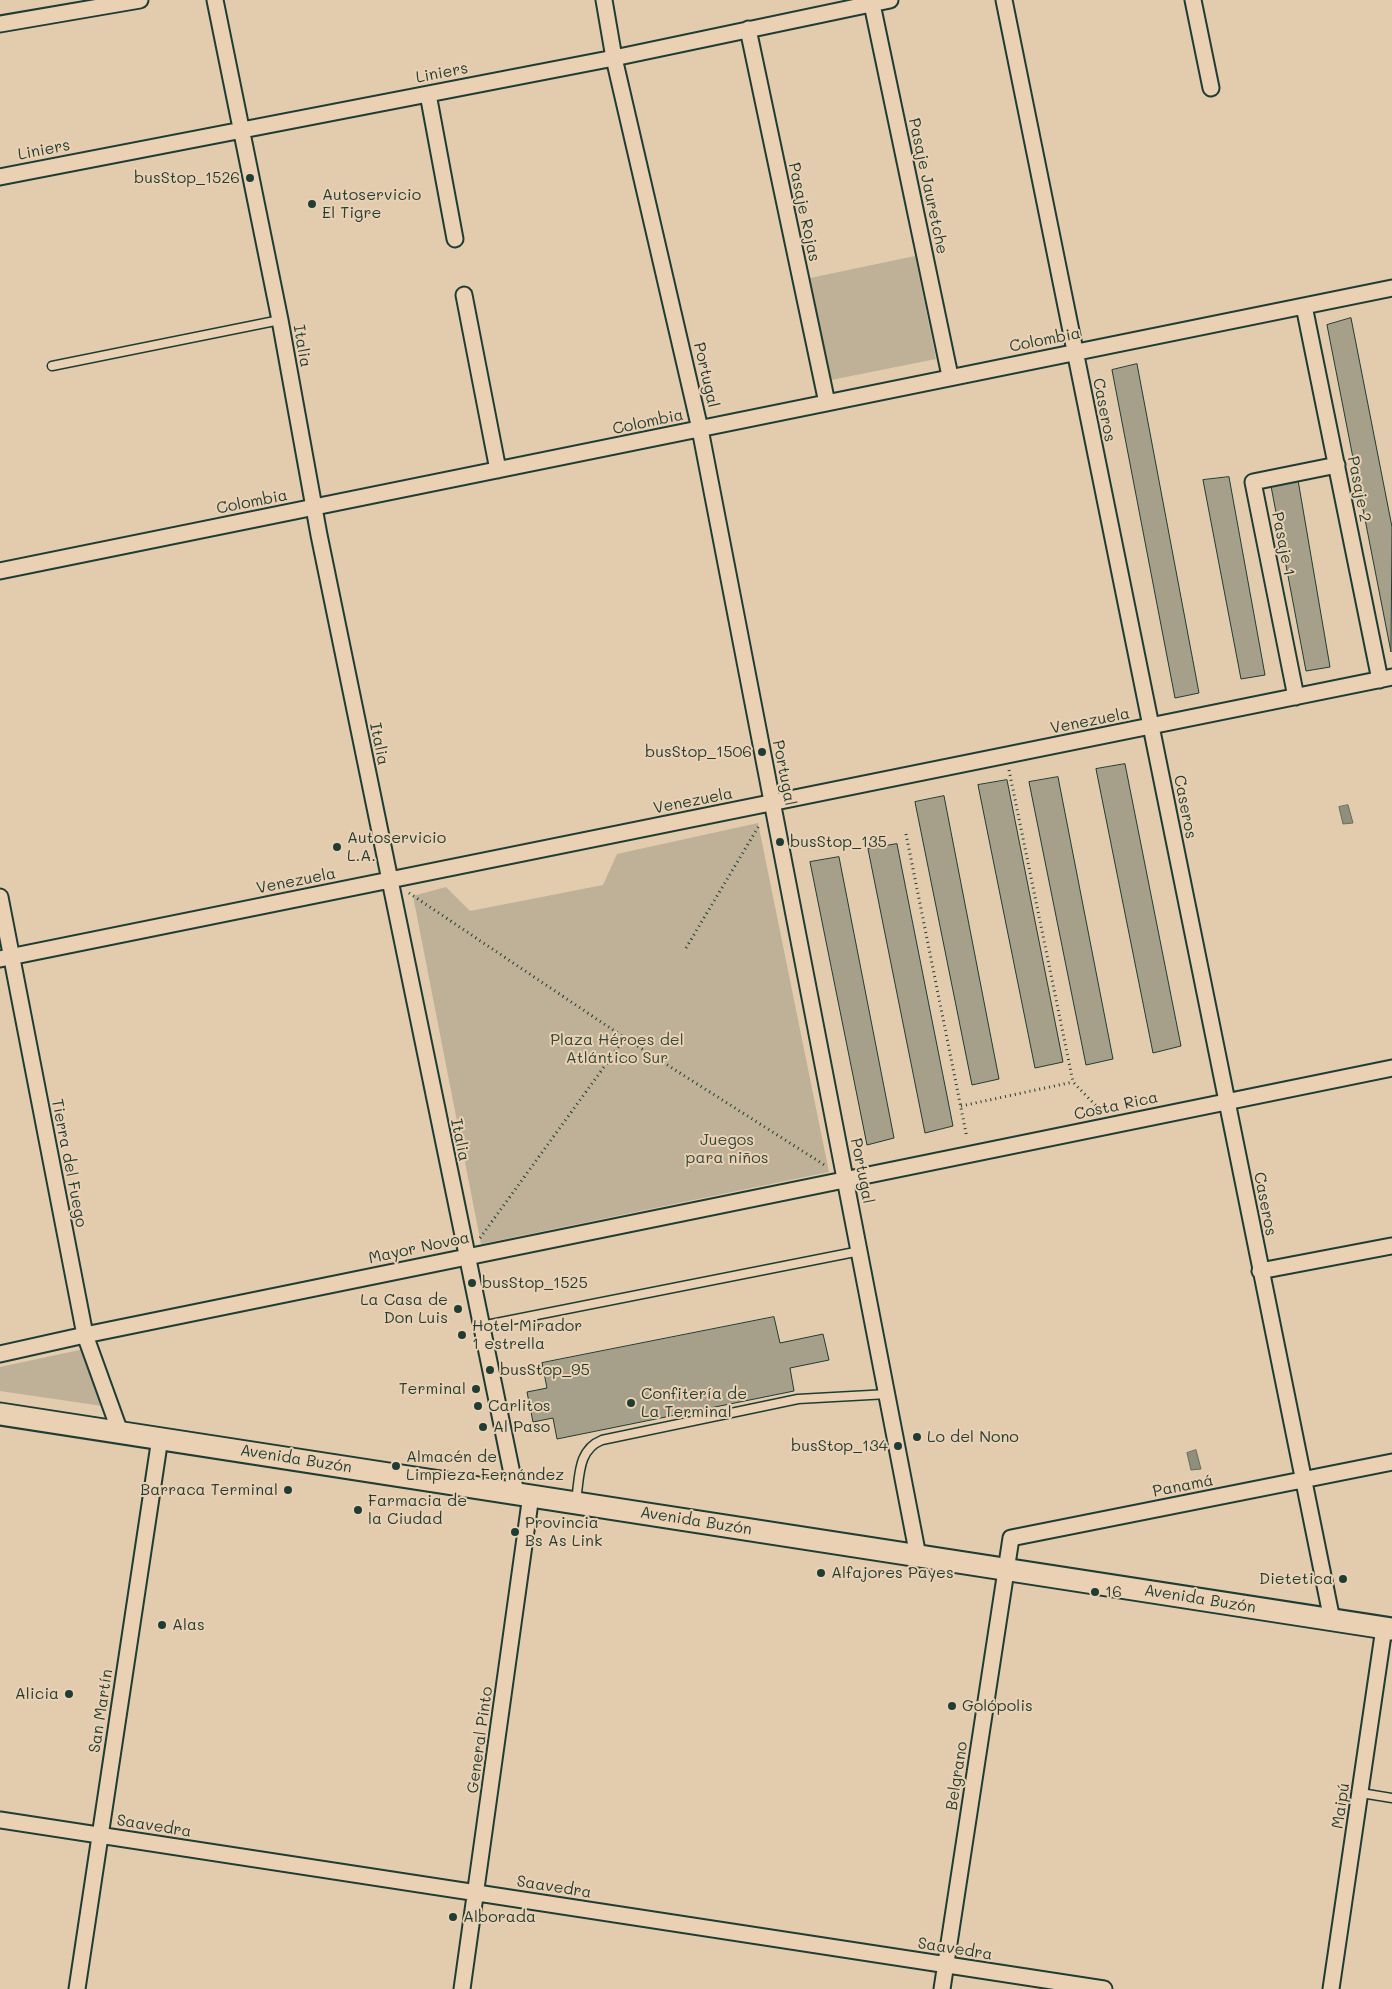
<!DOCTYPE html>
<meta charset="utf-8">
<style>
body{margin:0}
canvas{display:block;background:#e3cbae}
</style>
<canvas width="1392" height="1989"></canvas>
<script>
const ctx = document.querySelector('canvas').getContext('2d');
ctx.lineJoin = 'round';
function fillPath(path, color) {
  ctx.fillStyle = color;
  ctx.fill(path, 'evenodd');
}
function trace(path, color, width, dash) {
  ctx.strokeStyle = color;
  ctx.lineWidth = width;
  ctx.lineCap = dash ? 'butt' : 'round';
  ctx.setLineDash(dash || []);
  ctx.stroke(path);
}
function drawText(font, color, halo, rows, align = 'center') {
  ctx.font = font + ' Mali,sans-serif';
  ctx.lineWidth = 4;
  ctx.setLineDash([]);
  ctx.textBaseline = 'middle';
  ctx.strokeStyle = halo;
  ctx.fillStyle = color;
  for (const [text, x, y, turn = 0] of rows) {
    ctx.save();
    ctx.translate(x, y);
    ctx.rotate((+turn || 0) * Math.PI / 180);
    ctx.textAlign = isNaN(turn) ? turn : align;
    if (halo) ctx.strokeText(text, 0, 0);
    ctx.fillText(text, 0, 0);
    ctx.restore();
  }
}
fillPath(new Path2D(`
 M915 256 936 359 831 380 810 278Z
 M758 823 829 1172 481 1244 413 896 446 887 470 911 603 885 617 854Z
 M84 1349 109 1407 0 1391V1367Z`), '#bfb197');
const water = new Path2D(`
 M1348 805 1353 823 1343 824 1339 807Z
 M1196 1450 1201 1469 1191 1470 1187 1453Z`);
fillPath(water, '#908f7b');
trace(water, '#636e5f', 1);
const building = new Path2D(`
 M1351 318 1392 527 1391 652 1327 325Z
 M1137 364 1199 693 1175 698 1112 370Z
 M1229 477 1265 675 1241 679 1203 480Z
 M1298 480 1330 667 1306 671 1271 486Z
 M1125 764 1181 1046 1153 1053 1096 769Z
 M1058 777 1113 1059 1086 1065 1029 782Z
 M1007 780 1063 1062 1035 1068 978 785Z
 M944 796 999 1079 972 1085 915 802Z
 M897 844 953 1126 925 1133 868 849Z
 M839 857 894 1138 867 1145 810 862Z
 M774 1317 780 1343 823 1334 829 1360 790 1368 794 1391 557 1439 553 1418 533 1422 527 1392 547 1388 542 1363Z`);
fillPath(building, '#a69f89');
trace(building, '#1f3d34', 1);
const lane = new Path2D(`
 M52 366 280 320
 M481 1326 860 1251
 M576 1500C580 1477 577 1450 602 1440L798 1399 888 1394
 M1361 1793 1392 1798`);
const street = new Path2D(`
 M215 0 280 320 319 535 516 1493
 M604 0 614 58 700 429 918 1556
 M1004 0 1332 1620
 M1193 0 1211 88
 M872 4 950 376
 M0 24 140 0
 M748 29 827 403
 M428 94 455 239
 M0 177 614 58 890 0
 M464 295 498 470
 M1304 306 1380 680
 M0 571 1392 288
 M1296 697 1253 482 1337 465
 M0 897 85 1335 120 1432
 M0 959 1392 677
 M1260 1271 1391 1246
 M0 1354 85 1335 1392 1068
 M0 1820 1104 1989
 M77 1989 160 1438
 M462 1989 531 1495
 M942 1989 1011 1538 1392 1462
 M1331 1989 1384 1628`);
const secondary = new Path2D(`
 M0 1414 1392 1629`);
trace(lane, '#1f3d34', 11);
trace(street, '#1f3d34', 19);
trace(secondary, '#1f3d34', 25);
trace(new Path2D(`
 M1009 770 1073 1082 1101 1111
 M906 834 967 1138
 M409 893 625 1038 826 1166
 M686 948 760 824
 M961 1106 1073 1082
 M480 1238 625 1038`), '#1f3d34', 3, [1, 4]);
trace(lane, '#ebd1b3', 8);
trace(street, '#ebd1b3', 15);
trace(secondary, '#ebd1b3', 21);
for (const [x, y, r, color] of [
 [250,178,5,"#1f3d34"],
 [312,204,5,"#1f3d34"],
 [762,752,5,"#1f3d34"],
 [780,842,5,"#1f3d34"],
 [337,847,5,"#1f3d34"],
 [472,1283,5,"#1f3d34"],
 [458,1309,5,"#1f3d34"],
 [462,1335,5,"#1f3d34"],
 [490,1370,5,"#1f3d34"],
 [476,1389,5,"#1f3d34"],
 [631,1403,5,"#1f3d34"],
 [478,1406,5,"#1f3d34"],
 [483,1427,5,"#1f3d34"],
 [917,1437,5,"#1f3d34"],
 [898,1446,5,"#1f3d34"],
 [396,1466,5,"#1f3d34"],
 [288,1490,5,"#1f3d34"],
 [358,1510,5,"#1f3d34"],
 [515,1532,5,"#1f3d34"],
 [821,1573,5,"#1f3d34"],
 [1343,1579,5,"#1f3d34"],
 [1095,1592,5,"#1f3d34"],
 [162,1625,5,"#1f3d34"],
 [69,1694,5,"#1f3d34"],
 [952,1706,5,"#1f3d34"],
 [453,1917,5,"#1f3d34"]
]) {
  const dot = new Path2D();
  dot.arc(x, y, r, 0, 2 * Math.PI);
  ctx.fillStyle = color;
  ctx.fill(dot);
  trace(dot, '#ebd1b3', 2);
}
drawText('16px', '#1f3d34', '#ebd1b3', [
 ["Liniers",442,73,-11],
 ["Liniers",44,150,-11],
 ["Pasaje Jauretche",928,186,78],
 ["Pasaje Rojas",804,212,78],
 ["Colombia",1045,340,-11],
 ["Italia",302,346,80],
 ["Portugal",706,375,77],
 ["Caseros",1104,410,79],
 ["Colombia",648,422,-12],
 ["Pasaje 2",1359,489,79],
 ["Colombia",252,502,-11],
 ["Pasaje 1",1283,544,79],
 ["Venezuela",1090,721,-11],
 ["Italia",379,744,78],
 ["Portugal",784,773,79],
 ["Venezuela",693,801,-11],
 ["Caseros",1185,807,79],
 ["Venezuela",296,881,-11],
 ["Costa Rica",1116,1106,-12],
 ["Italia",460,1140,78],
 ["Tierra del Fuego",69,1163,79],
 ["Portugal",862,1171,79],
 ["Caseros",1265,1204,79],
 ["Mayor Novoa",419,1248,-12],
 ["Avenida Buzón",296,1459,9],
 ["Panamá",1183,1486,-11],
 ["Avenida Buzón",696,1521,9],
 ["Avenida Buzón",1200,1599,9],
 ["San Martín",101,1711,-81],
 ["General Pinto",480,1740,-82],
 ["Belgrano",957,1776,-81],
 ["Maipú",1341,1806,-81],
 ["Saavedra",154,1826,9],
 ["Saavedra",554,1887,9],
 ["Saavedra",955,1949,9]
]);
drawText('16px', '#1f3d34', '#ebd1b3', [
 ["busStop_1526",240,178,"right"],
 ["Autoservicio",322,195],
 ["El Tigre",322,213],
 ["busStop_1506",752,752,"right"],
 ["Autoservicio",347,838],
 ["L.A.",347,856],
 ["busStop_135",790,842],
 ["busStop_1525",482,1283],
 ["La Casa de",448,1300,"right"],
 ["Don Luis",448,1318,"right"],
 ["Hotel Mirador",472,1326],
 ["1 estrella",472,1344],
 ["busStop_95",500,1370],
 ["Terminal",466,1389,"right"],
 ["Confitería de",641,1394],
 ["La Terminal",641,1412],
 ["Carlitos",488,1406],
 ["Al Paso",493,1427],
 ["Lo del Nono",927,1437],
 ["busStop_134",888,1446,"right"],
 ["Almacén de",406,1457],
 ["Limpieza Fernández",406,1475],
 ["Barraca Terminal",278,1490,"right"],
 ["Farmacia de",368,1501],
 ["la Ciudad",368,1519],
 ["Provincia",525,1523],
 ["Bs As Link",525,1541],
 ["Alfajores Payes",831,1573],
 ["Dietetica",1333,1579,"right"],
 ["16",1105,1592],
 ["Alas",172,1625],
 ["Alicia",59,1694,"right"],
 ["Golópolis",962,1706],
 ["Alborada",463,1917]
], 'left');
drawText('16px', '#2f493e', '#ebd1b3', [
 ["Plaza Héroes del",617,1040],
 ["Atlántico Sur",617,1058],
 ["Juegos",727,1140],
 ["para niños",727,1158]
]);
</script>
